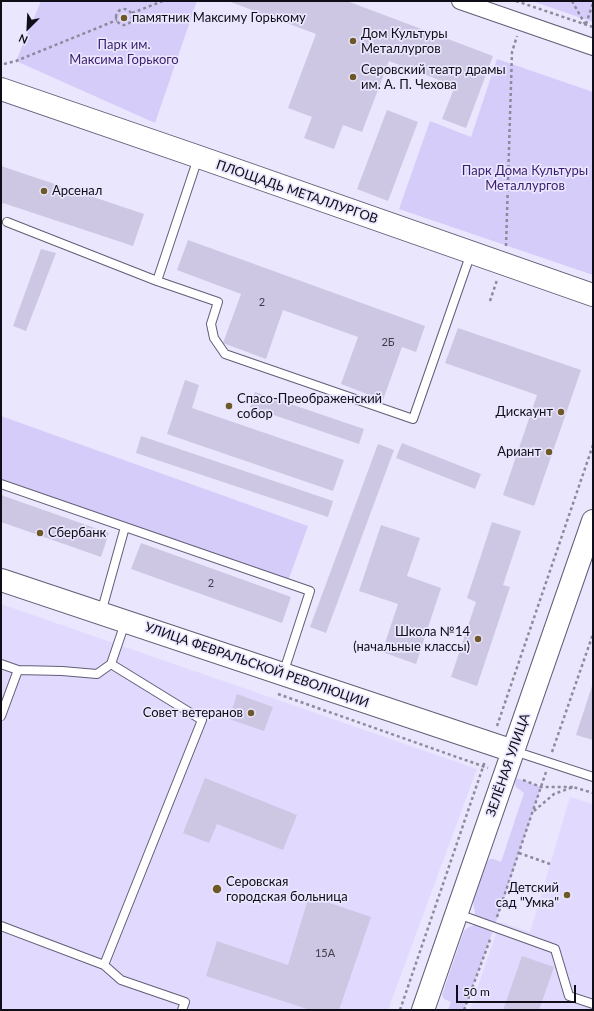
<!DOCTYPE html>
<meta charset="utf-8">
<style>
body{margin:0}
#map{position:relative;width:594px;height:1011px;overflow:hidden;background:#eae6fe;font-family:Lato,sans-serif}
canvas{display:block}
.frame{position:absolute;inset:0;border:2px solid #0f0d17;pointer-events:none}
.north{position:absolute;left:8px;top:8px;width:40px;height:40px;-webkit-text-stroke:3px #eae6fe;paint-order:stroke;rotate:204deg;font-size:11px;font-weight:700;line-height:16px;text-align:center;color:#0f0d17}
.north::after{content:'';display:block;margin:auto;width:14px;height:18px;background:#0f0d17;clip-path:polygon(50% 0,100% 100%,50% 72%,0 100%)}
.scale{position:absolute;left:456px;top:985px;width:120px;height:18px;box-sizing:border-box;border:2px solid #0f0d17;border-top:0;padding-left:5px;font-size:12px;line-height:14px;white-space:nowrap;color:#0f0d17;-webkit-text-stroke:3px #eae6fe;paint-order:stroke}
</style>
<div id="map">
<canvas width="594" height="1011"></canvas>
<div class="frame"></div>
<div class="north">N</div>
<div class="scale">50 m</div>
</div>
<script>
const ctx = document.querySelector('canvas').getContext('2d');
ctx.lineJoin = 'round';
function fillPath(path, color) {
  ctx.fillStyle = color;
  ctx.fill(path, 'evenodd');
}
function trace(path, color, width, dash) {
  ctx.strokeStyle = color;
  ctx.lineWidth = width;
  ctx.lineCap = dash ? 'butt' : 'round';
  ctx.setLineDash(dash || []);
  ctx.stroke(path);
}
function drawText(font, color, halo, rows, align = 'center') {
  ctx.font = font + ' Lato,sans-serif';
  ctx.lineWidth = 3.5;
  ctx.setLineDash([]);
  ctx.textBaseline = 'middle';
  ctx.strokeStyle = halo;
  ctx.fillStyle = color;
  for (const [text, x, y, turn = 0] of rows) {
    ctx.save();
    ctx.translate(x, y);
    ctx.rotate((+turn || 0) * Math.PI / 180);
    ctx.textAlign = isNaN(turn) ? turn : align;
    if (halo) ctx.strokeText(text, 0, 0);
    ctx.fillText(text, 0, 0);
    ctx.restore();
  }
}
fillPath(new Path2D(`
 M1 604 477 769 388 1010H1Z
 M570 797 593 804V1010H470L500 922 530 932 532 926Z`), '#e1dafe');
fillPath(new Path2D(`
 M41 1H197L155 123 16 61Z
 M532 1H593V22Z
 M497 59 593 92V275L399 209 430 121 471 137Z
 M1 416 308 526 288 581 1 481Z
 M516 778 541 787 494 928 464 1010H448L451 1002 444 999 442 995 464 931C469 926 474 925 481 923L476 918 475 913 473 901 487 861C492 857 495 860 501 862L524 793 516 787 515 784Z`), '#d5ccfa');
fillPath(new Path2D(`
 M228 1H347L493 56 466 128 442 119 455 86 389 61 362 132 343 125 334 149 304 138 312 117 288 108 316 34Z
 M387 110 418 122 388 201 357 189Z
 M1 166 144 214 133 246 3 203 1 206Z
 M188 240 425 326 416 352 402 347 383 400 341 384 358 337 283 310 266 359 223 343 241 294 177 270Z
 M41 249 56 253 26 331 13 326Z
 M458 328 581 370 534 506 503 495 537 395 445 363Z
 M185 380 199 385 192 408 344 460 333 491 167 434Z
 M255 392 364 429 359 444 250 407Z
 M141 436 333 501 328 517 136 453Z
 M402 443 481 474 475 489 396 458Z
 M378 444 394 450 326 633 310 627Z
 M1 495 109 533 101 557 1 522Z
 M492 522 521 531 503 585 510 587 477 686 451 677 476 602 467 598Z
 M381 525 420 538 407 576 441 588 416 664 382 652 398 604 359 591Z
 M141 543 291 597 282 623 131 569Z
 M593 683V740L576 735Z
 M237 694 273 707 264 731 229 719Z
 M205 778 297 815 283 850 217 824 209 843 183 833Z
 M309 896 371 917 339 1010H310L206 976 217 941 288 965Z
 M522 956 554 967 539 1010H503Z`), '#cdc7e4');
const lane = new Path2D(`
 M198 158 157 281 218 302 211 324 214 338 225 354 413 419 471 253
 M7 222 157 281
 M1 484 310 591 283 674
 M101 613 125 527
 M1 664 18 670
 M1 716 18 670 62 671 97 674 111 664 125 623
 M514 751 593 777
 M458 914 555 949 569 996 593 1004
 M1 926 104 965 202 720 111 664
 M104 965 121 980 185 1002 182 1010`);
const street = new Path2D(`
 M460 1 593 47`);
const secondary = new Path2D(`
 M1 89 199 157 593 295
 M1 580 513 751
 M423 1010 593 521`);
trace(lane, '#625d76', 10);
trace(street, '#625d76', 18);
trace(secondary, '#625d76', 24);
trace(new Path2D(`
 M516 1 593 27
 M572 1 585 24
 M116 17a8 8 0 1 1 16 0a8 8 0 1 1-16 0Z
 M132 13 163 1
 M586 24 593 3
 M4 64 16 61 117 20
 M506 246 512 52 517 36
 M490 301 497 280
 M278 694 488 768
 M497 726 593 445
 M552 752 593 634
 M523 780 541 787H573
 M534 811 554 794 573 787 593 793
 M519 853 550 864
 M497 917 546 772
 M400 1010 485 761
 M464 1010 491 937`), '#8d8a9c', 2.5, [3, 3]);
trace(lane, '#fff', 8);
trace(street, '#fff', 16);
trace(secondary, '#fff', 22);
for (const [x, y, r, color] of [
 [124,18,4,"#6f5828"],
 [353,41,4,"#6f5828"],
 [353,77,4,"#6f5828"],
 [44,191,4,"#6f5828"],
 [229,406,4,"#6f5828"],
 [561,412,4,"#6f5828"],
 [549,452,4,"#6f5828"],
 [40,533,4,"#6f5828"],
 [478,639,4,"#6f5828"],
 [251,713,4,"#6f5828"],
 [217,889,5,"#6f5828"],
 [567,895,4,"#6f5828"]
]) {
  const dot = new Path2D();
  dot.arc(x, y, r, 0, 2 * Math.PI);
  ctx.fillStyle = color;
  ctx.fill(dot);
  trace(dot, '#eae6fe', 1.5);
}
drawText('11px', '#3e3c4a', null, [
 ["2",262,302],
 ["2Б",388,342],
 ["2",211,583],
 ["15А",325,953]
]);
drawText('13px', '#0f0d17', '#eae6fe', [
 ["памятник Максиму Горькому",132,18],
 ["Дом Культуры",361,34],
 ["Металлургов",361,49],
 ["Серовский театр драмы",361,70],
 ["им. А. П. Чехова",361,85],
 ["Арсенал",52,191],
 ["Спасо-Преображенский",237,399],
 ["собор",237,414],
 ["Дискаунт",553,412,"right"],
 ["Ариант",541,452,"right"],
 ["Сбербанк",48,533],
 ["Школа №14",470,632,"right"],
 ["(начальные классы)",470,647,"right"],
 ["Совет ветеранов",243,713,"right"],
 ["Серовская",226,882],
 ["городская больница",226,897],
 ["Детский",559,888,"right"],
 ["сад \"Умка\"",559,903,"right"]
], 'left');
drawText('13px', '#3a1d6e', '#eae6fe', [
 ["Парк им.",124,45],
 ["Максима Горького",124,60],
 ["Парк Дома Культуры",525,171],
 ["Металлургов",525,186]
]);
drawText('13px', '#0f0d17', '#eae6fe', [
 ["ПЛОЩАДЬ МЕТАЛЛУРГОВ",297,192,19],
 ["УЛИЦА ФЕВРАЛЬСКОЙ РЕВОЛЮЦИИ",257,665,19],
 ["ЗЕЛЁНАЯ УЛИЦА",508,765,-71]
]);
</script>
